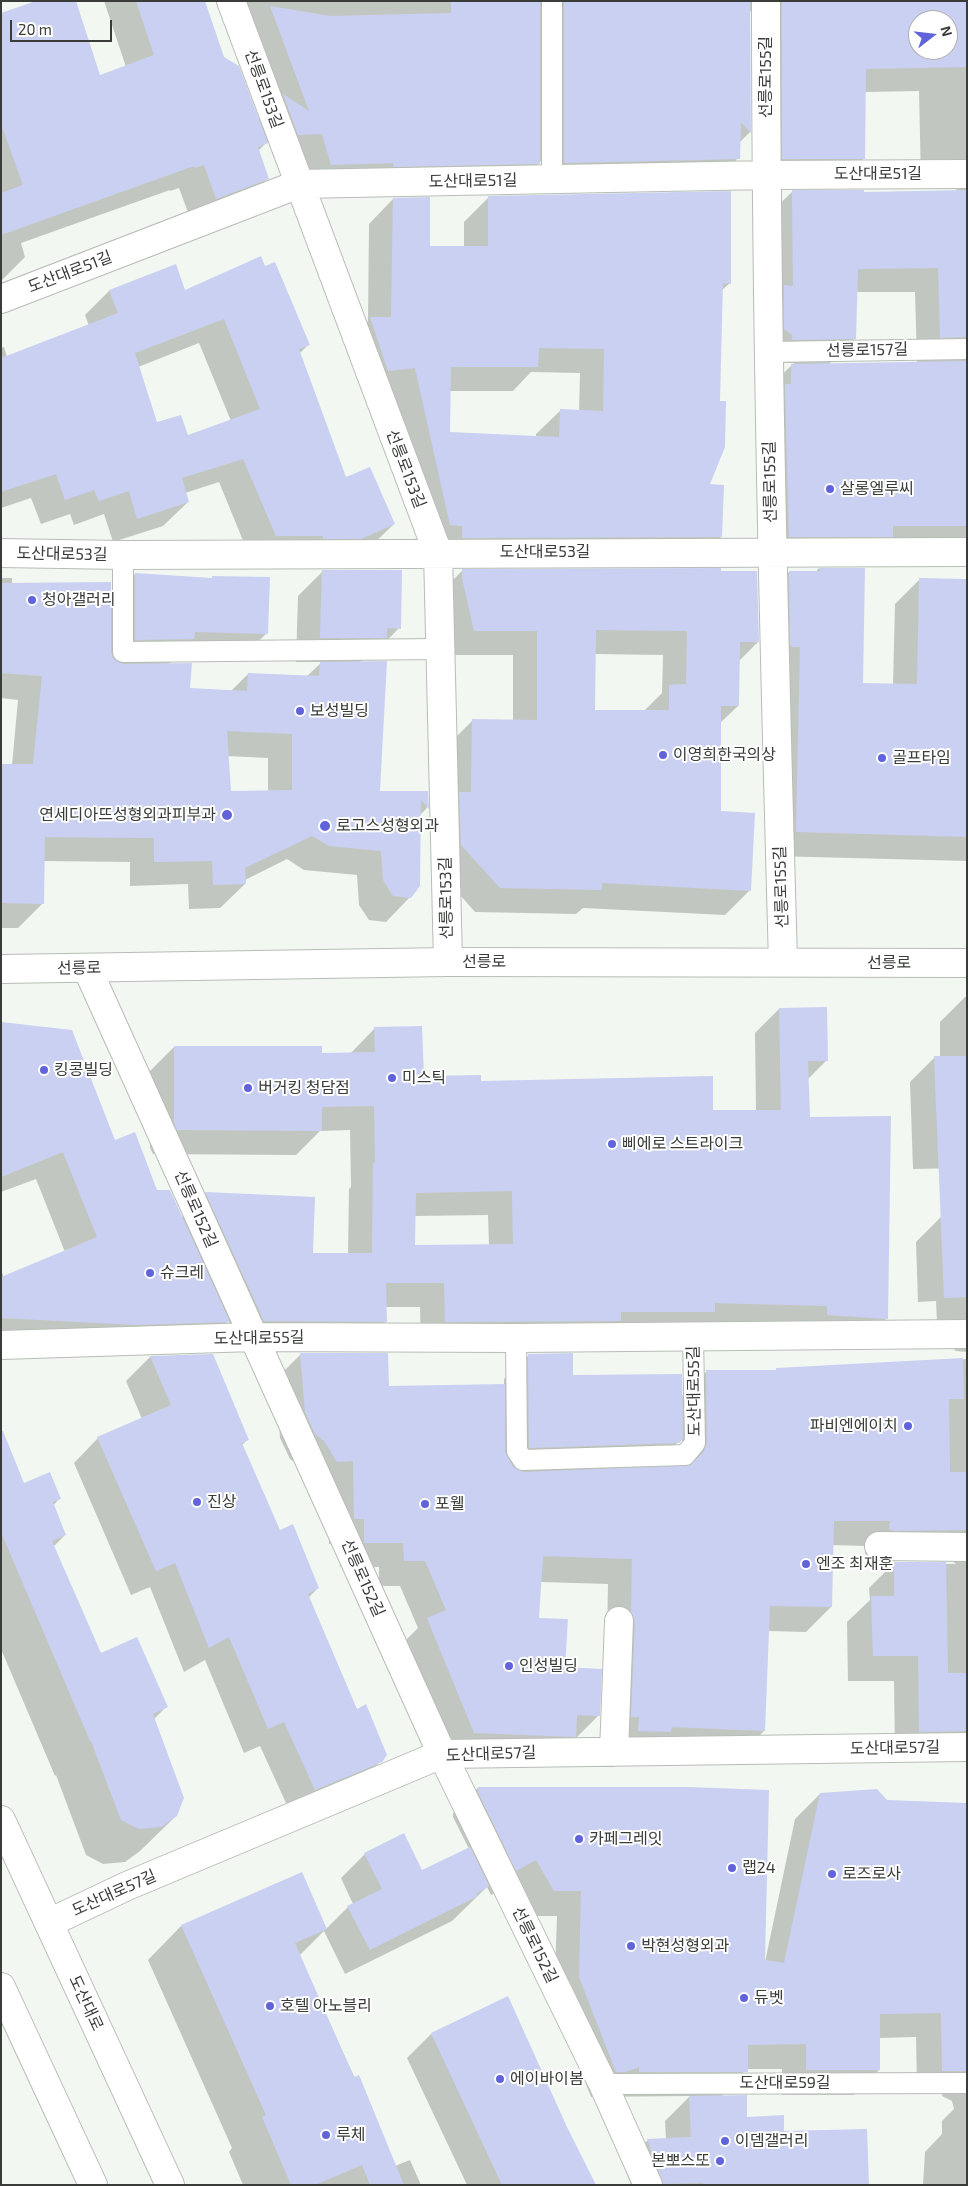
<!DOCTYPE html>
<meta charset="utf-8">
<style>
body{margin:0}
#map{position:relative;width:968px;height:2186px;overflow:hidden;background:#f2f8f1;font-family:"Exo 2",sans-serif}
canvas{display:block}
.frame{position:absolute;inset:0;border:2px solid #393c39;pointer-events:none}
.north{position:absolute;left:908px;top:10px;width:50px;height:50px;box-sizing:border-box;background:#fff;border:1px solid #b0b1b0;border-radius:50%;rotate:74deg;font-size:14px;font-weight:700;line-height:20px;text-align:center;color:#393c39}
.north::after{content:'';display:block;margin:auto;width:18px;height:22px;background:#6163db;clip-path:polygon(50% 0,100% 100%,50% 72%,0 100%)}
.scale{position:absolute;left:10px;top:20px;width:102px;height:22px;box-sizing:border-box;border:2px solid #393c39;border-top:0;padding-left:6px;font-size:15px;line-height:18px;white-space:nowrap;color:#393c39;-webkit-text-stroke:4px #fff;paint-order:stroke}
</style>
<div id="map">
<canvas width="968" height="2186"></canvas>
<div class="frame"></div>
<div class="north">N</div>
<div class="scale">20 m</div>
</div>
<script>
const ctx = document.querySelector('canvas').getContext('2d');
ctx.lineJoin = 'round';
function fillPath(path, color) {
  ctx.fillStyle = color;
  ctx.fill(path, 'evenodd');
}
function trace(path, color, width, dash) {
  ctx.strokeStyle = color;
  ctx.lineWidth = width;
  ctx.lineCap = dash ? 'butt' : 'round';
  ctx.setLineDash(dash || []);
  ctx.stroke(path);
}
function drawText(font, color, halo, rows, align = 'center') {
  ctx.font = font + ' "Exo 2","Noto Sans KR",sans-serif';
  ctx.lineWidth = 4;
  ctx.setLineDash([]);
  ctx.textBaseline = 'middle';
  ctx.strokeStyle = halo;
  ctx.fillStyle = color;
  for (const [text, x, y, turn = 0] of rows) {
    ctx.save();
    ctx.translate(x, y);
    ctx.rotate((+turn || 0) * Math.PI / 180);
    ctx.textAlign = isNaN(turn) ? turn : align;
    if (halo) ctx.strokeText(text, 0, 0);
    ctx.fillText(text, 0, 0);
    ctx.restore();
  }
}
fillPath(new Path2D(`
 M104 1H204L223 58 258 120 274 104 243 1H967V550L765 559 768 388 794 363H769L768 215 792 192 863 193 958 191 951 184 921 182 919 91 865 92 864 158 840 182H759L756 17 749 10 750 132 739 143 738 158 715 182 541 186V161L515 187 307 188 298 157 274 158 268 141 258 151 267 179 243 203 192 223 179 188 170 191V190L21 243 25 257 1 281V14L99 76 126 67ZM918 20H948V50H918ZM856 292H915L917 363 829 364 855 338Z
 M489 197 730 283 721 291 708 486 721 537 696 561 438 562 391 392 364 395 346 342 368 321 369 224 393 199 428 248H464V222ZM531 372 580 373 579 411 561 410 536 434V437L449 433 450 391H513Z
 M109 291H185L309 344 299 354 345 479 394 524 369 548 251 560 219 482 185 493 188 502 163 526 113 542 104 514 74 525 70 514 41 524 31 498 1 508V348L4 347 7 357 89 326 85 315ZM199 343 231 421 187 437 156 424 138 367Z
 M818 569H864L862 684 893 685 895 604 920 579 967 580V861L772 856 765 597 789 572 815 573Z
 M323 571 399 628 375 653 370 652 360 663 378 792 427 793V808L419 816 410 897 386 922 369 920 359 905 357 875 304 870 287 859 245 880V884L220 908 189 909 188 884 130 886V862L43 861V903L18 928H1V765H12L18 700 1 698V578H12V584L110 599 135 574 210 579 213 577 267 633 242 657 177 656 168 665 189 689 231 691 248 674 306 677 322 662H296L298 596ZM227 756 268 758V792L229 793Z
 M462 571 758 642 739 661 738 706 719 724 720 812 750 890 725 915 583 908 576 914 475 912 437 869 448 745 472 721H513V655H450L438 595ZM594 654 663 655 662 693 645 710 594 711Z
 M965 997H967V1168L913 1169 910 1082 935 1057H940V1022Z
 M779 1009 827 1060 808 1079V1118L886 1319 862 1343 421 1346 420 1307H386V1321L362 1346 239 1345 228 1321 201 1349H1V1270L4 1278 65 1252 36 1179 1 1192V1024L114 1142 181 1218 206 1193 312 1254 348 1255 349 1189 351 1187 350 1130 320 1131 296 1155 153 1154 150 1148V1071L174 1047 321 1054H350L375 1028 423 1078 712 1111H756L755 1033ZM488 1215 489 1246H414V1216Z
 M967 1215V1352L956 1351 949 1345 938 1343 936 1301 918 1302 916 1242 941 1217Z
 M301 1354 388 1388 504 1386V1379L529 1355 572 1376 681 1397 706 1372 775 1371 777 1369 967 1359V1761L895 1756 894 1681H848L847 1622 870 1600 869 1588 894 1563 956 1564 949 1558 942 1556 868 1555 865 1554V1546L832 1545 831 1607 806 1632 768 1631 764 1731 739 1756H614L607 1638 608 1584 540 1582 538 1619 563 1668 599 1715 574 1740 450 1757 402 1644 418 1628 400 1586H379V1567H340L339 1544H329L328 1485 290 1459 280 1438 276 1379ZM682 1438V1467L653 1468 678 1442Z
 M212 1355 248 1439 242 1445 279 1531 318 1588 308 1598 356 1710 381 1761 356 1786 291 1814 260 1746 244 1753 205 1660 184 1672 150 1587 131 1595 74 1463 98 1438 142 1419 126 1381 150 1357Z
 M23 1485 59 1499 53 1506 65 1535 53 1547 100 1655 166 1707 154 1719 176 1816 140 1851 125 1862 103 1864 86 1855 56 1775 55 1776 1 1649V1487Z
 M478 1788 765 1962 795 1819 820 1794 886 1801 967 1804V2185H923L925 2152 942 2134V2121L954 2109 952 2101 942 2096 943 2087H917L916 2037 879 2038V2070L854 2095H782V2069H746L721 2097 746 2118 783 2133 868 2185H631L623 2164 648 2140 666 2139 665 2121 690 2096 591 2097 554 2002 557 1916H529L511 1884 491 1895 487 1887 452 1921 345 1974 324 1931 299 1956 395 2166 410 2160 421 2185H243L229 2152 232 2148 148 1960 181 1926 302 1874 326 1929 348 1907 353 1904 341 1878 365 1854 422 1872 469 1849 453 1817V1813Z
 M431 2034 585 2185H467L407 2058Z`), '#0003');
fillPath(new Path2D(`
 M36 1H76L100 75 154 55 136 1H205L224 57 239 66 268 143 258 147 269 179 216 199 204 165 195 168 194 166 1 235V193L23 185 1 124V13Z
 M451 1H540V164L393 167V163L331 165 322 134 298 135 283 94 309 111 270 6 330 16 451 13Z
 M564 1H750L751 133 741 122 740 159 564 163Z
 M782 1H967V67L866 69 865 159H782ZM918 20H948V50H918Z
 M792 190H864V192L967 190V337L940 338 938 268 858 269 856 339 792 340V335L784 329V285L793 286Z
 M731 191V284L723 283 720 401H726L725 447 710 484 724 485 722 537 462 538V526L450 525 415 368 388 371 370 317H391L393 198 430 197V246H488V196ZM539 348 604 349 603 411 560 409 559 437 450 432 451 367H538Z
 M261 256 265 266 275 262 310 345 299 349 346 477 370 467 395 524 361 539H323V536H276L243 459 182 478 189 502 137 519 129 491 99 501 94 490 65 500 56 474 1 492V358L118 313 109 290 176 264 185 290ZM224 319 260 409 188 435 181 415 157 422 135 353Z
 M967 361V526H893V537H789L785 384H791V364Z
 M721 568V571H757L759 642H740L739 706H721V811L755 813 751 891 602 883V890L500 888 461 845 459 792H471L472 719 537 720V631H474L462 578V569ZM596 630 687 631 686 684 669 685V710H595Z
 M818 568H865L863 683 917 684 919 578 967 579V837L796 832 800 647H792L790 643 789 571H821Z
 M322 570H402L401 629 387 628V638H320Z
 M135 573 212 578V576L270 577 268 634 195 632 194 639 135 640Z
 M111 582V652L113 658 123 664 192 663 190 688 247 691 248 673 319 676 320 662 387 661 380 791H428L429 809 421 800 420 886 411 898 393 896 383 880 381 851 329 846 312 836 245 868 246 884 213 885 212 861 154 862V838L45 837 44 904 1 903V764H33L42 676 1 673V583ZM227 731 292 734V790L231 791Z
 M827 1007 828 1061H808L810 1117 891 1116 888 1319 827 1315V1306L715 1303V1312H621V1321L445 1322 444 1283H386L387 1322 264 1321 205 1192 315 1197 313 1253H372L373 1163H375L374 1106 322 1107V1131L177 1130 174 1123V1046H322V1053L375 1052 374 1027 422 1026 424 1076 481 1075V1081L713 1076V1110H781L779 1008ZM512 1191 513 1244 415 1245 416 1193Z
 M1 1022 72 1030 115 1140 135 1132 157 1190H170L230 1322 136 1325 1 1318V1277L97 1237 63 1152 1 1177Z
 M934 1056H967V1297L944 1298Z
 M300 1353H388L389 1386 505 1384V1452L513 1467 523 1472 691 1465 704 1451 707 1443 706 1370H776V1368L963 1358 964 1399H949L950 1472H967V1530L894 1531 889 1529 890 1521H834L832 1607 770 1606 765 1731 672 1727 671 1732 638 1731 639 1717H631L635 1622 631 1612 632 1559 543 1556 539 1618 568 1619 565 1667 602 1669 600 1716 577 1715 576 1737 474 1733 427 1618 446 1610 425 1561H404L403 1543H364V1519H354L353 1461 337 1462 324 1441 315 1434 305 1412Z
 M573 1353V1375L682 1374 683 1439 679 1443 529 1448 528 1354Z
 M213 1354 249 1440 242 1443 280 1530 293 1524 319 1588 308 1594 357 1709 366 1704 387 1755 382 1762 315 1790 284 1722 268 1729 229 1637 209 1648 175 1563 156 1571 97 1437 171 1405 150 1356Z
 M1 1431H3L24 1483 50 1472 61 1499 53 1502 66 1535 52 1541 101 1653 137 1637 168 1707 153 1714 184 1798 177 1816 161 1827 139 1829 121 1820 91 1741H90L1 1532Z
 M894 1562H946L948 1673H967V1731L919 1732 918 1656H873L871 1596H894Z
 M478 1787H689L769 1790 765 1960 784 1963 820 1793 877 1789 887 1800 967 1803V2071H942L941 2013 880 2014V2070H806V2044L748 2045V2072H639V2067L625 2072H616L579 1977 581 1891H554L536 1860 516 1871 478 1792Z
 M404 1833 422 1870 470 1847 489 1886 476 1894 478 1896 370 1950 347 1906 382 1889 364 1853Z
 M302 1872 327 1929 295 1943 354 2077 359 2075 404 2185H370L362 2165 315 2185H291L262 2117 266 2115 181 1925Z
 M508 1996 567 2127 596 2185H502L431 2033Z
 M747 2095V2117L784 2115V2131L867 2129 869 2185H703V2183L663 2184 647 2139 691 2137 689 2096Z`), '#cad0f2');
const lane = new Path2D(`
 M552 1V179
 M768 352 967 349
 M123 555V652L440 649
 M516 1338 517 1451 523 1460 685 1455 695 1443 693 1336
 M603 2084 967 2083`);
const street = new Path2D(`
 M231 1 438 553 448 962
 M766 1C766 322 774 642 783 962
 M1 299 299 184 766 175 967 174
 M1 553 123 555 967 552
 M87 968 442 1754 603 2084 648 2185
 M1 1345 254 1337 516 1338 967 1334
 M879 1546 967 1547
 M614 1752 619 1621
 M49 1923 127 1886 442 1754 967 1747`);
const secondary = new Path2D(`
 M1 969 448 962 967 963
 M1 1820 170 2185
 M1 1987 93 2185`);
trace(lane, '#b7bdb6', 22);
trace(street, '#b7bdb6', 30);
trace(secondary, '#b7bdb6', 30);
trace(lane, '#fff', 20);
trace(street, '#fff', 28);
trace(secondary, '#fff', 28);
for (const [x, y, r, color] of [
 [830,489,5,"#6163db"],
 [32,600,5,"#6163db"],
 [300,711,5,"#6163db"],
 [663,755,5,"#6163db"],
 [882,758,5,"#6163db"],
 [227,815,6,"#6163db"],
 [325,826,6,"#6163db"],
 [44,1070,5,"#6163db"],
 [392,1078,5,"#6163db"],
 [248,1088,5,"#6163db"],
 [612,1144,5,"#6163db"],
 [150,1273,5,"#6163db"],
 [908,1426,5,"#6163db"],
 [197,1502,5,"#6163db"],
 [425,1504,5,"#6163db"],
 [806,1564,5,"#6163db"],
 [509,1666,5,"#6163db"],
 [579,1839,5,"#6163db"],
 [732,1868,5,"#6163db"],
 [832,1874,5,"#6163db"],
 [631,1946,5,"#6163db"],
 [744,1998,5,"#6163db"],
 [270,2006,5,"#6163db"],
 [500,2079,5,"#6163db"],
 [326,2135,5,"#6163db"],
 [725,2141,5,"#6163db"],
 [720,2161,5,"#6163db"]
]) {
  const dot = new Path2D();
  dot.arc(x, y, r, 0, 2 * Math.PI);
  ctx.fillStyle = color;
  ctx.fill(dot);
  trace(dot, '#fff', 2);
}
drawText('16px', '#393c39', '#fff', [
 ["선릉로155길",766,77,-90],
 ["선릉로153길",264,89,70],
 ["도산대로51길",878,174],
 ["도산대로51길",473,181,-1],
 ["도산대로51길",70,272,-21],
 ["선릉로157길",867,350,-1],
 ["선릉로153길",406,469,69],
 ["선릉로155길",770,482,-91],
 ["도산대로53길",545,552],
 ["도산대로53길",62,554,1],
 ["선릉로155길",781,887,-92],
 ["선릉로153길",446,898,-91],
 ["선릉로",484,962],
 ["선릉로",889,963],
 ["선릉로",79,968,-1],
 ["선릉로152길",196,1209,66],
 ["도산대로55길",259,1338,-1],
 ["도산대로55길",694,1391,-91],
 ["선릉로152길",363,1578,66],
 ["도산대로57길",895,1748,-1],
 ["도산대로57길",491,1754,-2],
 ["도산대로57길",114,1893,-24],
 ["선릉로152길",535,1945,64],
 ["도산대로",86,2003,65],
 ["도산대로59길",785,2083]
]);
drawText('16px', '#393c39', '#fff', [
 ["살롱엘루씨",840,489],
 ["청아갤러리",42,600],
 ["보성빌딩",310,711],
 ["이영희한국의상",673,755],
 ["골프타임",892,758],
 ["연세디아뜨성형외과피부과",216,815,"right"],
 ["로고스성형외과",336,826],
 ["킹콩빌딩",54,1070],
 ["미스틱",402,1078],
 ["버거킹 청담점",258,1088],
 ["삐에로 스트라이크",622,1144],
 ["슈크레",160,1273],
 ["파비엔에이치",898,1426,"right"],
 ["진상",207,1502],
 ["포웰",435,1504],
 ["엔조 최재훈",816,1564],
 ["인성빌딩",519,1666],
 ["카페그레잇",589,1839],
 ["랩24",742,1868],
 ["로즈로사",842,1874],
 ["박현성형외과",641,1946],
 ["듀벳",754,1998],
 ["호텔 아노블리",280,2006],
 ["에이바이봄",510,2079],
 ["루체",336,2135],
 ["이뎀갤러리",735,2141],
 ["본뽀스또",710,2161,"right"]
], 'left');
</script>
